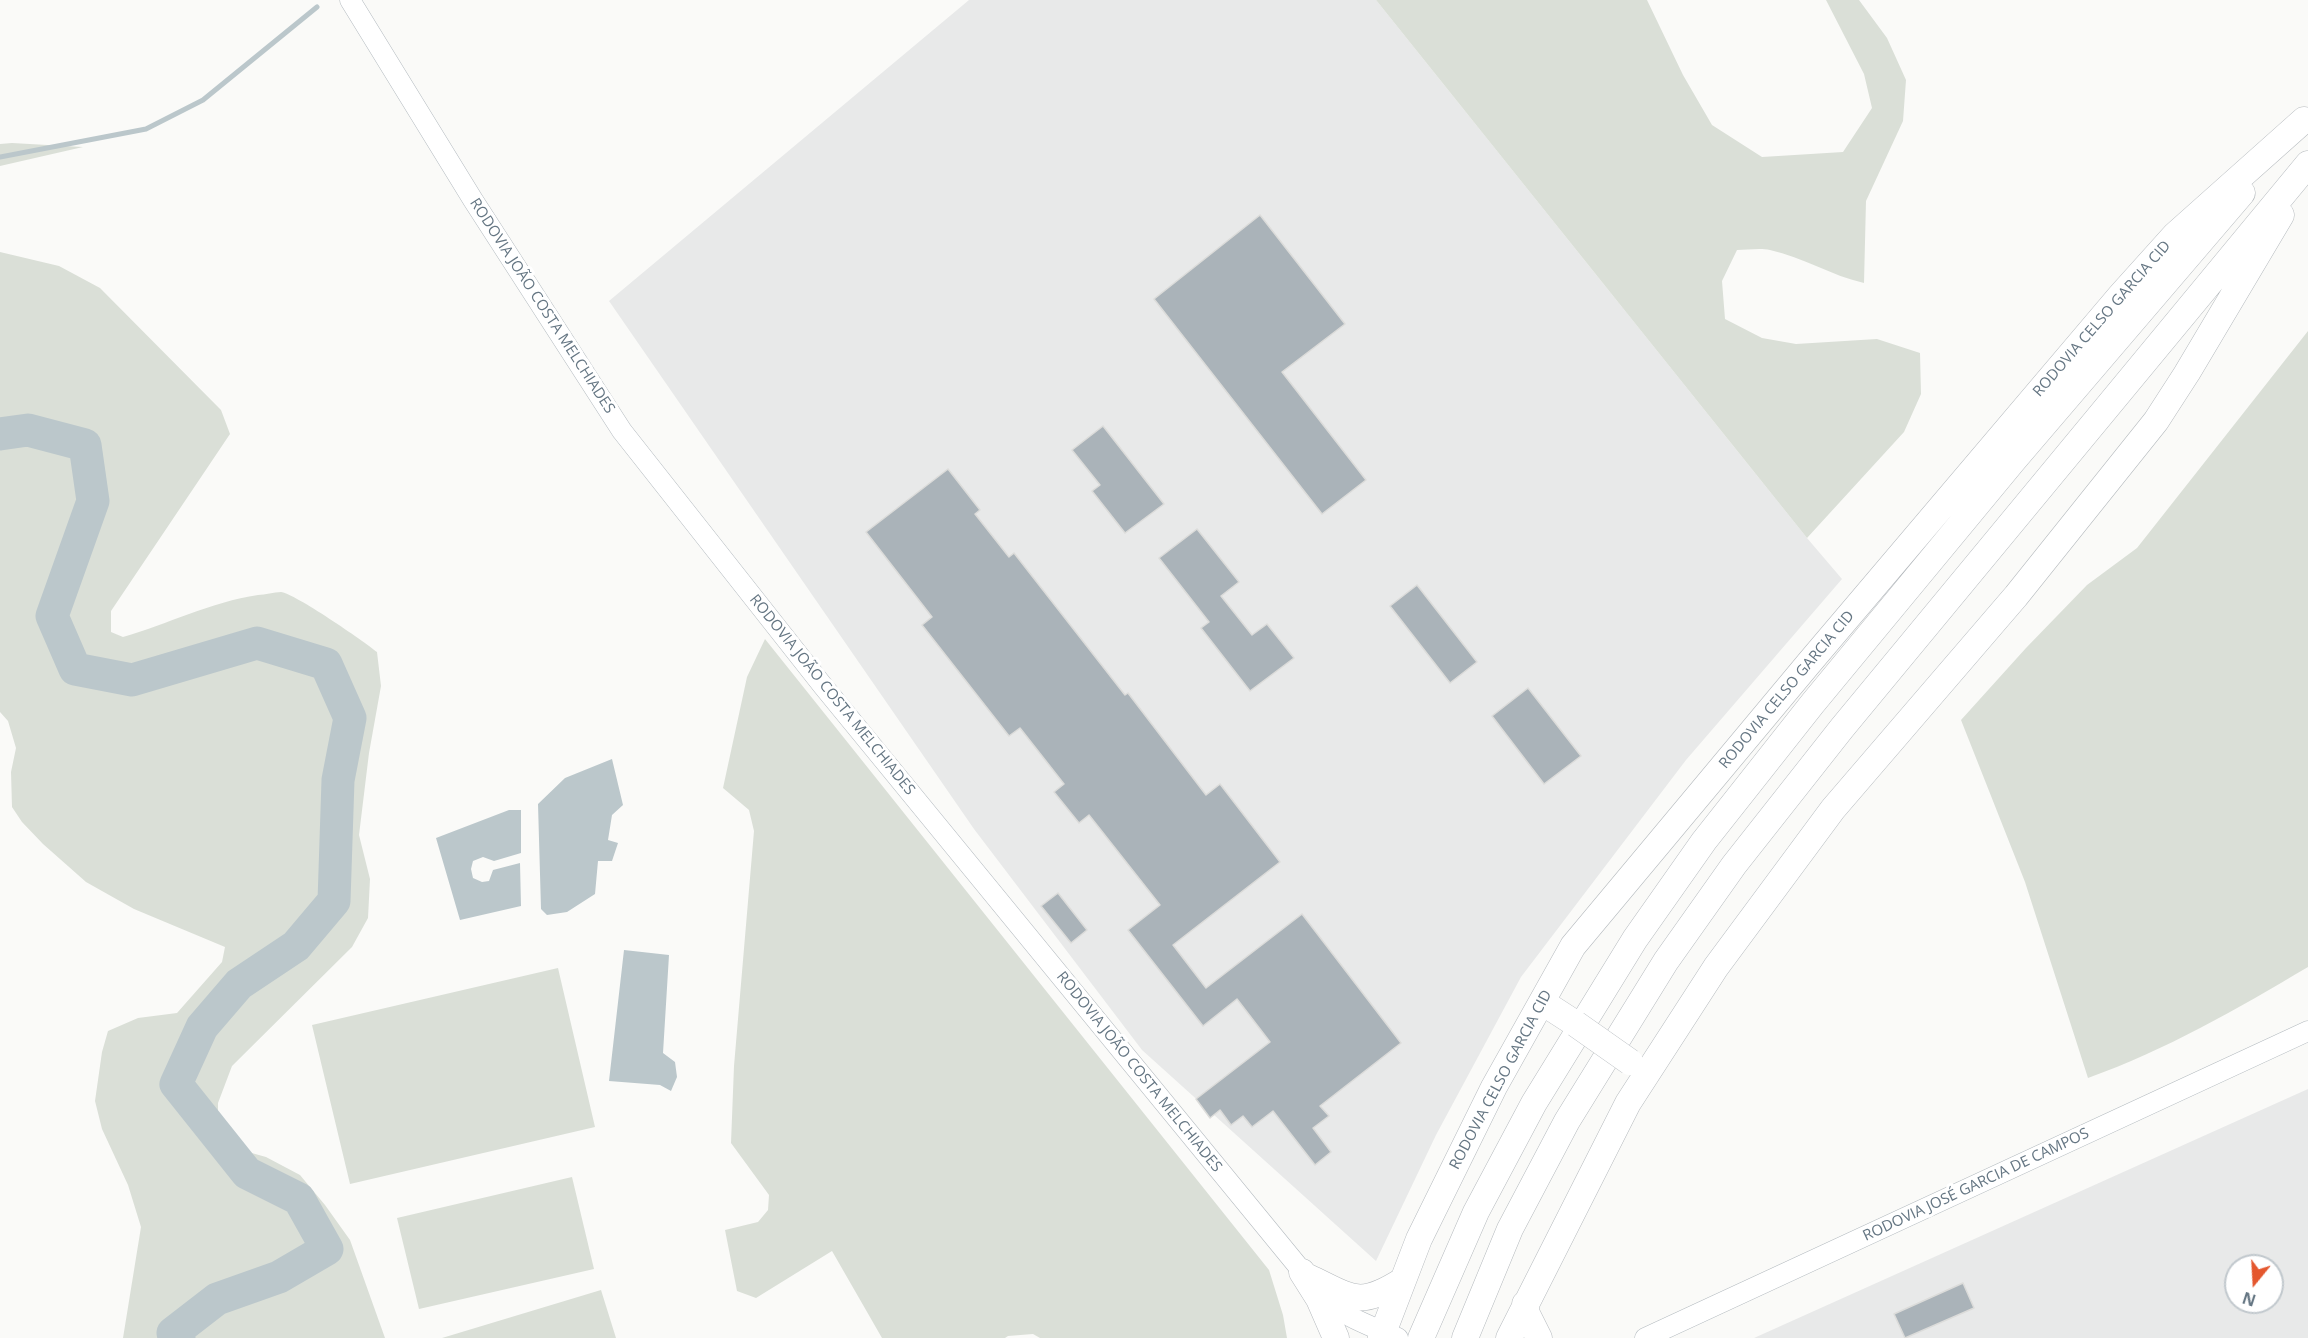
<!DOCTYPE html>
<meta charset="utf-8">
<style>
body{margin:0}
#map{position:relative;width:2308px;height:1338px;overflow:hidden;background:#fafaf8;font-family:"Open Sans",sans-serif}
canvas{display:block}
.north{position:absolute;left:2224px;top:1254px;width:60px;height:60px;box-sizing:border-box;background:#fff;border:2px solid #c1c8cd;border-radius:50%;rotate:198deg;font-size:16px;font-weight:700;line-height:24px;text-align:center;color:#657683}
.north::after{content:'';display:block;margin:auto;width:21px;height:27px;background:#e4572e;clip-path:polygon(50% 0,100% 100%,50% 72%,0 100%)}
</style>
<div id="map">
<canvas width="2308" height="1338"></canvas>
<div class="north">N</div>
</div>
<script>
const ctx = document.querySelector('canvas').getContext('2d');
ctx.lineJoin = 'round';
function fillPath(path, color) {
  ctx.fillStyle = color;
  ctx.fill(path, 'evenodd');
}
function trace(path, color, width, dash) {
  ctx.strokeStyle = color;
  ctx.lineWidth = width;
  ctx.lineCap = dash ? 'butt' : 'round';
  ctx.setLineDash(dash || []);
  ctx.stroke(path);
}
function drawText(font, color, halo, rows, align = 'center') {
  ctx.font = font + ' "Open Sans",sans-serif';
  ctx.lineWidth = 6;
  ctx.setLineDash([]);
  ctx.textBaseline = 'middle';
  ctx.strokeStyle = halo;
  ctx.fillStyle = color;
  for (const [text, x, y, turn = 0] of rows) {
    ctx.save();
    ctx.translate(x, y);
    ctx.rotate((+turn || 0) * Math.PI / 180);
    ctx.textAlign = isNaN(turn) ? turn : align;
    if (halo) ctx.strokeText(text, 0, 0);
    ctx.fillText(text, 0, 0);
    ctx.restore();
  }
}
fillPath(new Path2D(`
 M969 0H1376L1807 538 1842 579 1686 760 1521 977 1436 1135 1376 1261 1142 1050 974 829 609 301Z
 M2308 1089V1338H1754ZM2236 1266H2272V1302H2236Z`), '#e8e9e9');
fillPath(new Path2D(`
 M1376 0H1647L1683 75 1712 125 1762 157 1843 152 1872 108 1864 74 1826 0H1859L1887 38 1906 80 1903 121 1866 201 1864 283C1832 276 1803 257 1770 250 1760 248 1747 250 1737 250L1722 281 1725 319 1762 338 1796 344 1877 339 1920 353 1921 394 1904 432 1807 538Z
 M12 143 83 147 0 166V144Z
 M0 252 59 266 100 288 221 410 230 434 111 611V632L123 637C168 624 211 602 258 595 265 595 274 592 281 592 294 593 365 642 377 652L381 686 369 753 359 835 370 879 368 918 352 947 232 1066 218 1103V1123L226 1139 241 1150 266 1157 300 1175 325 1205 350 1240 385 1338H123L141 1227 128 1185 102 1129 95 1101 102 1052 108 1031 138 1018 177 1013 222 962 225 947 134 909 86 882 43 844 22 822 12 807 11 772 16 748 8 721 0 712Z
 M2308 331V967C2237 1009 2166 1050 2088 1078L2025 882 1961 720 2026 648 2087 585 2137 548Z
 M765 639 1269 1270 1283 1315 1287 1338H1040L1033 1334 1008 1336 1005 1338H882L832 1251 756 1298 737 1291 725 1230 758 1222 768 1210 769 1195 731 1143 734 1066 754 831 749 810 723 788 747 677Z
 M558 968 595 1127 350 1184 312 1025Z
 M572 1177 594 1269 419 1309 397 1218Z
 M601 1290 616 1338H442Z`), '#dadfd7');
fillPath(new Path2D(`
 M612 759 623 805 612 815 608 840 618 843 612 861H598L595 894 567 912 547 915 541 909 538 804 565 778Z
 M509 810H521V853L494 861 483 857 473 861 471 869 473 878 482 882 489 881 493 870 520 863 521 906 460 920 436 838Z
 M624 950 669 955 663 1053 675 1062 677 1077 671 1091 660 1085 609 1081Z`), '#bbc7cb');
trace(new Path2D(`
 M0 157 146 129 203 100 317 7`), '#bbc7cb', 5);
trace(new Path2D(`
 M0 434 28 430 85 445 93 501 52 616 75 669 132 680 257 643 326 664 350 718 338 780 334 901 296 946 239 984 202 1027 176 1084 247 1173 299 1199 327 1249 279 1277 217 1299 173 1333 179 1338`), '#bbc7cb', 33);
const building = new Path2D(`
 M1260 215 1345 324 1282 372 1366 480 1322 514 1154 299Z
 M1103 426 1164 504 1125 533 1092 491 1100 485 1072 450Z
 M948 469 980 510 975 514 1009 557 1014 553 1125 695 1128 693 1206 795 1220 784 1280 862 1173 945 1206 988 1302 914 1401 1043 1320 1106 1329 1116 1313 1128 1331 1152 1315 1165 1273 1111 1252 1127 1243 1116 1231 1125 1220 1110 1210 1118 1196 1099 1270 1042 1237 999 1203 1026 1128 930 1160 905 1089 815 1079 823 1054 792 1064 784 1020 728 1009 736 922 625 932 617 866 532Z
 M1197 529 1239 582 1221 596 1252 635 1267 624 1294 658 1250 691 1201 628 1209 622 1159 558Z
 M1417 585 1477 662 1450 683 1390 606Z
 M1528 688 1581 756 1544 784 1492 716Z
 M1058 893 1087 930 1071 943 1041 906Z
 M1963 1283 1974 1308 1905 1338 1894 1314Z`);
fillPath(building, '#aab3b9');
trace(building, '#dcdcda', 1.5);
const secondary = new Path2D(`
 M350 0 473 200 622 431 823 686 1324 1298C1343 1317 1374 1327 1398 1338
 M1645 1338 2308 1031`);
const highway = new Path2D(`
 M1542 1002 1576 1024
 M1302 1272 1319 1299 1336 1338
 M1308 1277C1351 1297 1358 1309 1402 1281
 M1525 1304 1527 1314 1539 1338
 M1381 1338 1419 1239 1494 1087 1573 946 1809 663 2121 295 2175 235 2304 120
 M1421 1338 1476 1212 1534 1103 1635 939 1704 841 1813 703 2013 461 2242 193
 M1465 1338 1510 1229 1567 1121 1666 961 1734 865 1842 728 2308 164
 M1509 1338 1628 1103 1716 967 1833 809 2016 596 2156 421 2187 373 2281 215`);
trace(secondary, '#b3babf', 21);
trace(highway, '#b4b9bd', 27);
trace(secondary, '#fff', 20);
trace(highway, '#fff', 26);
const highwayBridge = new Path2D(`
 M1576 1024 1630 1062`);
trace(highwayBridge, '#b4b9bd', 27, []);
trace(highwayBridge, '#fff', 26);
drawText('15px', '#657683', '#fff', [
 ["RODOVIA JOÃO COSTA MELCHIADES",542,306,57],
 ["RODOVIA CELSO GARCIA CID",2102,319,-49],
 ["RODOVIA CELSO GARCIA CID",1787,690,-50],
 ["RODOVIA JOÃO COSTA MELCHIADES",832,695,51],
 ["RODOVIA JOÃO COSTA MELCHIADES",1139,1072,51],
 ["RODOVIA CELSO GARCIA CID",1501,1080,-62],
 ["RODOVIA JOSÉ GARCIA DE CAMPOS",1976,1185,-25]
]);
</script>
